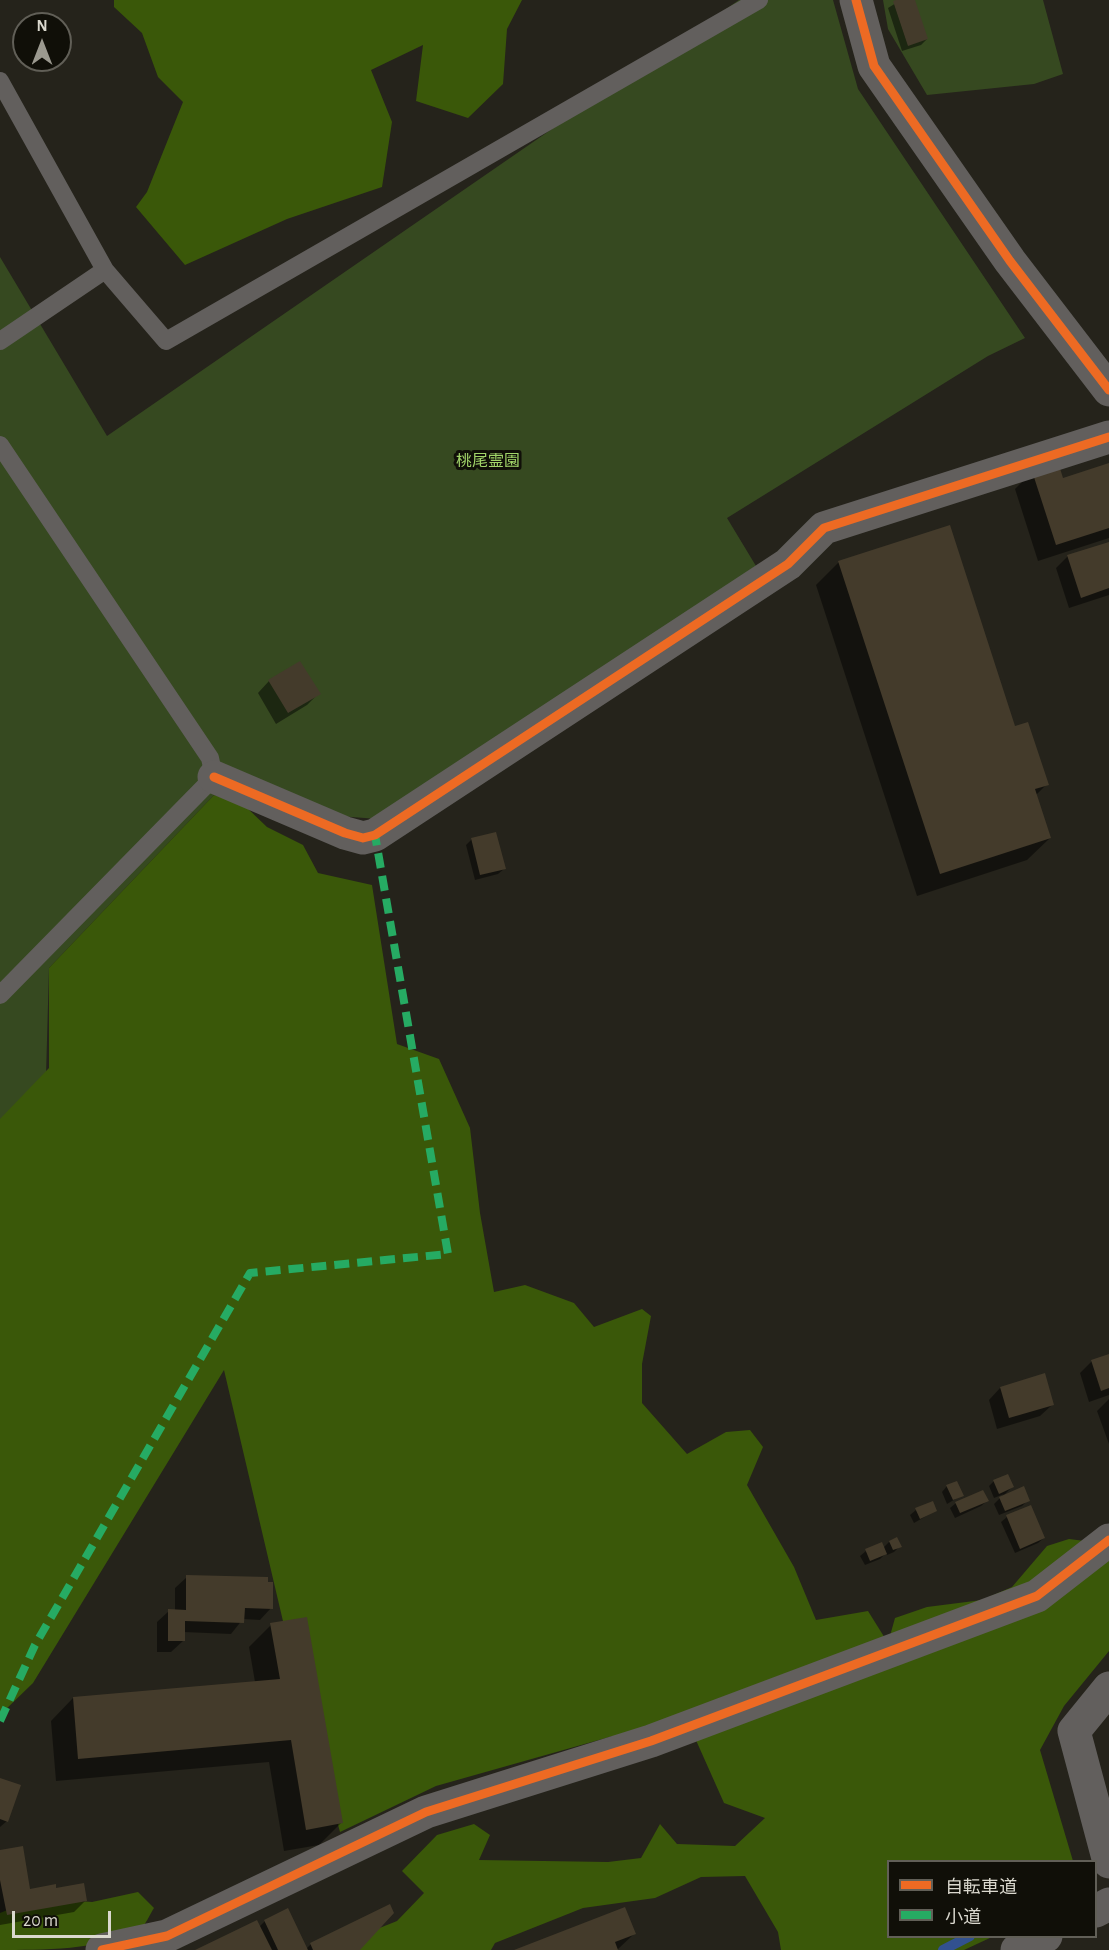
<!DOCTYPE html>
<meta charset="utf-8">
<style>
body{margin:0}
#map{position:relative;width:1109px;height:1950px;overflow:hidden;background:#25231b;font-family:"Alegreya Sans","Noto Sans JP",sans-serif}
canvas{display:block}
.legend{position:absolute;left:887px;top:1860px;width:210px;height:78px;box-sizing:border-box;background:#100f08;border:2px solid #615f57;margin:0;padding:8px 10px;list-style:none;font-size:18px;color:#dad8ce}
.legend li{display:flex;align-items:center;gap:12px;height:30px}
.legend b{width:30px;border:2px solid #615f57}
.north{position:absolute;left:12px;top:12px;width:60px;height:60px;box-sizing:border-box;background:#100f08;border:2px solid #615f57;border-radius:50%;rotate:0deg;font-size:16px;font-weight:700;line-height:24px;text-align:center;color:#dad8ce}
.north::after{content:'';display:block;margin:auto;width:21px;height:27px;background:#9b998f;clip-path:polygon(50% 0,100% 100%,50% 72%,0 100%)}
.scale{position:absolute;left:12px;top:1911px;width:99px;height:27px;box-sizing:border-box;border:3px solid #dad8ce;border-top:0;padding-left:8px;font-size:18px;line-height:21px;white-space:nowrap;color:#dad8ce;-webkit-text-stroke:4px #100f08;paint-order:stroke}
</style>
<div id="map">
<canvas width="1109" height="1950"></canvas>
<ul class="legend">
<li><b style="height:8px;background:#ed6a23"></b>自転車道</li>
<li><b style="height:8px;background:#26ab63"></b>小道</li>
</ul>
<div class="north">N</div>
<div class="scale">20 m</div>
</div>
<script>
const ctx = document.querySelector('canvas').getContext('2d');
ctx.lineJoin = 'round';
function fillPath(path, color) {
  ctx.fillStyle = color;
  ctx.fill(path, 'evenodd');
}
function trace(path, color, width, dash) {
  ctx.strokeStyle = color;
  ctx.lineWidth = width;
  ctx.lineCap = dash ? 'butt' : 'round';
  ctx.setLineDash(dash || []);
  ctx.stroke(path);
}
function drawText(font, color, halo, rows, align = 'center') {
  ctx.font = font + ' "Alegreya Sans","Noto Sans JP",sans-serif';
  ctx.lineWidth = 6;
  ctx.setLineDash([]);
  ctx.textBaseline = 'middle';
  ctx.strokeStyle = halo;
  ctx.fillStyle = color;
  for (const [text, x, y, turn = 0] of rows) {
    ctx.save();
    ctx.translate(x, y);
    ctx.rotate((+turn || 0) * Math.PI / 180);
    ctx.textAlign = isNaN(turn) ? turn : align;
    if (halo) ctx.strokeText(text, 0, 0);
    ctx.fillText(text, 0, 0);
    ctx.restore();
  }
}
fillPath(new Path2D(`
 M739 0H833L858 89 1025 338 988 356 727 518 756 566 378 819 338 816 214 795 49 968 45 1112 0 1140V257L107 436Z
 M883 0H1043L1063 74 1034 84 927 95 888 29Z`), '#364920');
fillPath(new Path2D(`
 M114 0H522L507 29 503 84 468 118 416 101 423 45 371 70 392 122 382 187 287 219 185 265 136 207 147 192 183 102 158 77 142 33 114 7Z
 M214 795 244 805 267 827 303 845 318 873 372 885 397 1044 439 1059 470 1128 480 1213 494 1292 525 1285 574 1303 594 1327 642 1309 651 1316 642 1364V1403L687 1454 726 1432 750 1430 763 1447 747 1485 794 1567 816 1620 868 1611 888 1643 895 1618 927 1607 982 1600 1012 1587 1047 1546 1069 1539 1109 1544V1651L1064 1706 1040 1750 1073 1861 888 1862V1936L992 1937 964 1950H781L778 1932 745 1876 701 1877 655 1898 583 1908 495 1943 491 1950H352L372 1931 397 1921 424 1893 402 1871 437 1835 474 1824 490 1835 479 1860 608 1862 641 1858 660 1824 677 1844 735 1846 765 1818 724 1803 695 1738 613 1736 436 1786 340 1832 286 1634 224 1370 33 1683 0 1715V1119L49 1068V968Z
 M138 1892 154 1908C150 1914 145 1927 138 1931 102 1950 40 1950 0 1950V1913L37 1898 92 1902Z`), '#3a5809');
fillPath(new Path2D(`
 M901 0H914L927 39 921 45 902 51 888 8Z
 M1109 464V538L1038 561 1015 489 1032 472 1063 480Z
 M1109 543V595L1069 608 1056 568 1068 556Z
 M839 562 1014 728 1047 784 1036 795 1050 838 1027 860 917 896 816 585Z
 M269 681 319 693 307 705 276 724 258 693Z
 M472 839 504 869 498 874 475 880 466 845Z
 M1109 1355V1395L1089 1402 1080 1373 1092 1361Z
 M1000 1388 1052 1405 1040 1416 997 1429 989 1400Z
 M1109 1399V1444L1097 1411Z
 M994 1481 1012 1487 1002 1497 1028 1500 1022 1506 999 1515 994 1504 1004 1494 994 1498 989 1486Z
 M947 1486 962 1495 947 1504 942 1492Z
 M987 1501 981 1506 955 1518 950 1508 956 1503Z
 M1030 1507 1044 1538 1038 1543 1015 1553 1001 1522 1007 1517Z
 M916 1510 935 1511 914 1523 910 1515Z
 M889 1542 900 1546 894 1552 887 1555 886 1553 880 1559 865 1565 860 1556 866 1551 883 1548Z
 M187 1577 271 1608 260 1620 243 1619 231 1634 183 1632V1641L171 1652H157V1622L169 1611H175V1588Z
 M271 1625 341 1823 319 1845 284 1851 269 1762 56 1781 51 1721 73 1698 255 1682 249 1647Z
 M0 1780 7 1821 0 1827Z
 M0 1851 29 1891 55 1890 86 1900 74 1912 0 1925Z
 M265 1921 306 1949 311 1944 358 1950H198L259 1927Z
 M634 1934 617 1950H517Z`), '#0007');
trace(new Path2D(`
 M943 1950 970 1936`), '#32518f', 10);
fillPath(new Path2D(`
 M896 0H915L928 39 908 46 893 1Z
 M1058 462 1063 478 1109 463V528L1056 545 1032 471Z
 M950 525 1015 726 1028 722 1049 785 1035 789 1051 838 940 874 838 561Z
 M1109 542V588L1081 598 1067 555Z
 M300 661 321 694 288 713 268 680Z
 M496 832 506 869 480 875 471 838Z
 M1109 1354V1388L1101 1391 1091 1360Z
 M1045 1373 1054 1405 1009 1418 1000 1387Z
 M1008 1474 1014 1487 999 1494 993 1480Z
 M957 1481 964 1496 953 1500 946 1485Z
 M1024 1486 1030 1501 1005 1511 999 1497Z
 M983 1490 989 1501 960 1513 955 1502Z
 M933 1501 937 1511 920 1519 915 1508Z
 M1031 1505 1045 1538 1020 1549 1006 1515Z
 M897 1537 902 1547 893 1550 889 1541Z
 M882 1542 887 1554 870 1561 865 1549Z
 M186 1575 268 1577V1582H273V1609L245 1608 244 1623 185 1621V1641H168V1609L186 1610Z
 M307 1617 343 1823 306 1830 291 1740 78 1759 73 1697 280 1679 270 1623Z
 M0 1778 21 1785 8 1822 0 1819Z
 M23 1846 30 1889 56 1884V1888L84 1883 87 1901 7 1915 0 1880V1850Z
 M390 1904 394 1913 360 1950H313L310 1943Z
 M625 1907 636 1934 615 1942 618 1950H514Z
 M288 1908 308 1950H278L264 1920Z
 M257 1920 272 1950H195Z`), '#443b2b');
trace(new Path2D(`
 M0 81 105 270 166 341 759 0
 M0 341 105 270
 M0 445 210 758 214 777 0 995`), '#625f5d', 18);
trace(new Path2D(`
 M214 777 345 833 363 838 375 835 788 564 824 528 1109 437
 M1109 1688 1074 1731 1109 1862
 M1096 1911 1109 1904
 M102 1950 167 1936 426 1812 651 1741 1037 1596 1109 1540
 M1017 1950 1046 1936`), '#625f5d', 33);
trace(new Path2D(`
 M856 0 874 66 1010 261 1109 390`), '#625f5d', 33);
trace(new Path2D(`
 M0 1721 35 1645 250 1273 448 1254 375 835`), '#26ab63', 8, [15, 8]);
trace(new Path2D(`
 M856 0 874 66 1010 261 1109 390
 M214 777 345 833 363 838 375 835 788 564 824 528 1109 437
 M102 1950 167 1936 426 1812 651 1741 1037 1596 1109 1540`), '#ed6a23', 9);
drawText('16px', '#a1d469', '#100f08', [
 ["桃尾霊園",488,461]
]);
</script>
